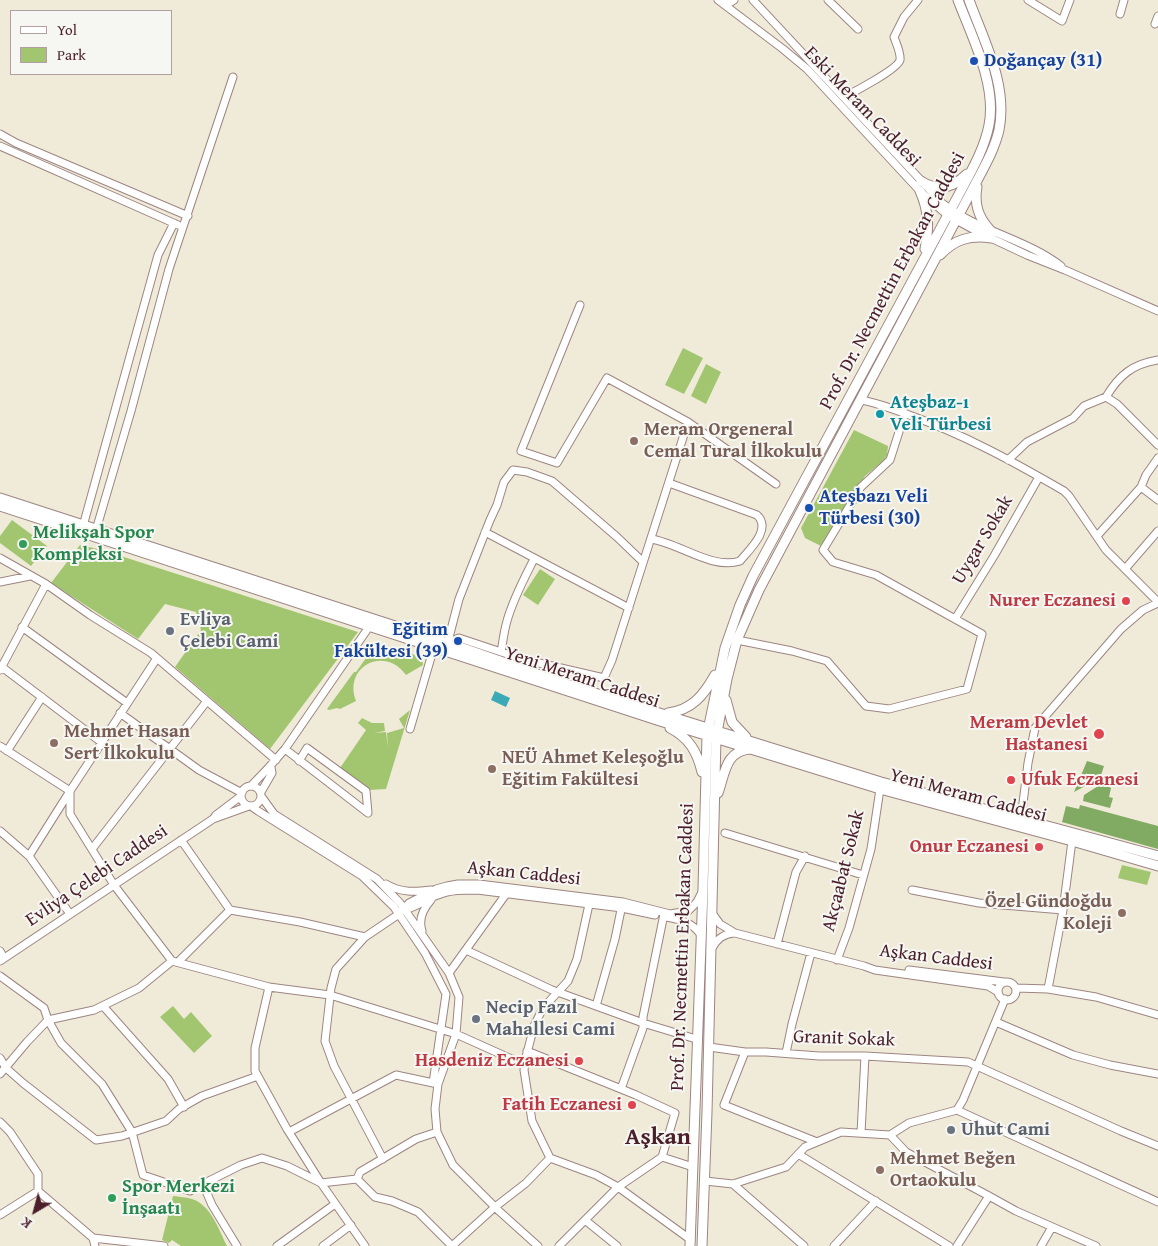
<!DOCTYPE html>
<meta charset="utf-8">
<style>
body{margin:0}
#map{position:relative;width:1158px;height:1246px;overflow:hidden;background:#f0ebd9;font-family:"Gentium Book Plus",serif}
canvas{display:block}
.legend{position:absolute;left:10px;top:10px;width:162px;height:65px;box-sizing:border-box;background:#f6f6f2;border:1px solid #b1a0a2;margin:0;padding:6px 9px;list-style:none;font-size:15px;color:#4a1f2b}
.legend li{display:flex;align-items:center;gap:10px;height:25px}
.legend b{width:25px;border:1px solid #b1a0a2}
.north{position:absolute;left:10px;top:1186px;width:50px;height:50px;-webkit-text-stroke:4px #f6f6f2;paint-order:stroke;rotate:217deg;font-size:14px;font-weight:700;line-height:20px;text-align:center;color:#4a1f2b}
.north::after{content:'';display:block;margin:auto;width:18px;height:22px;background:#4a1f2b;clip-path:polygon(50% 0,100% 100%,50% 72%,0 100%)}
</style>
<div id="map">
<canvas width="1158" height="1246"></canvas>
<ul class="legend">
<li><b style="height:6px;background:#fff"></b>Yol</li>
<li><b style="height:14px;background:#a2c670"></b>Park</li>
</ul>
<div class="north">K</div>
</div>
<script>
const ctx = document.querySelector('canvas').getContext('2d');
ctx.lineJoin = 'round';
function fillPath(path, color) {
  ctx.fillStyle = color;
  ctx.fill(path, 'evenodd');
}
function trace(path, color, width, dash) {
  ctx.strokeStyle = color;
  ctx.lineWidth = width;
  ctx.lineCap = dash ? 'butt' : 'round';
  ctx.setLineDash(dash || []);
  ctx.stroke(path);
}
function drawText(font, color, halo, rows, align = 'center') {
  ctx.font = font + ' "Gentium Book Plus",serif';
  ctx.lineWidth = 4;
  ctx.setLineDash([]);
  ctx.textBaseline = 'middle';
  ctx.strokeStyle = halo;
  ctx.fillStyle = color;
  for (const [text, x, y, turn = 0] of rows) {
    ctx.save();
    ctx.translate(x, y);
    ctx.rotate((+turn || 0) * Math.PI / 180);
    ctx.textAlign = isNaN(turn) ? turn : align;
    if (halo) ctx.strokeText(text, 0, 0);
    ctx.fillText(text, 0, 0);
    ctx.restore();
  }
}
fillPath(new Path2D(`
 M683 348 703 358 684 394 665 385Z
 M706 364 721 372 706 404 691 396Z
 M854 430 888 446 887 456 882 462 865 476 824 545 821 546 805 538 801 528Z
 M12 520 47 546 31 566 0 543V536Z
 M80 545 102 550 358 632 270 749 175 667 201 630 196 612 165 604 138 639 51 583Z
 M540 569 555 579 538 605 523 595Z
 M381 645 422 657 423 665 406 675C384 645 343 667 356 701L340 709 337 708 329 710 327 709 354 672H356L369 654H377Z
 M410 710 386 789 369 790 340 768 366 730 358 723 362 718 372 723H384L385 731 374 733 386 732 388 748 387 733 404 728 399 719Z
 M1122 865 1151 872 1147 885 1118 878Z
 M173 1006 184 1019 191 1012 212 1036 194 1053 160 1017Z
 M173 1196C179 1197 186 1197 192 1199 211 1205 219 1230 227 1246H181L172 1240 169 1243 162 1240Z`), '#a2c670');
fillPath(new Path2D(`
 M1087 761 1104 766 1100 778 1074 792Z
 M1106 781 1110 782 1109 787 1111 788 1109 797 1113 798 1110 808 1083 801 1084 795Z
 M1080 805 1158 826V849L1062 822 1066 806 1079 809Z`), '#81ab62');
fillPath(new Path2D(`
 M495 691 510 698 506 707 491 700Z`), '#3aabb6');
const minor = new Path2D(`
 M718 0 783 49 807 69 920 191 947 215 978 232 1027 255 1065 270 1158 311
 M725 0 731 2 734 0
 M753 0 942 203C978 231 1026 239 1061 266
 M828 0 858 29
 M1028 0 1062 21 1070 0
 M1120 14 1124 0
 M1155 24 1158 16
 M844 97C854 92 898 69 900 60 901 53 896 43 894 37L904 17 918 0
 M0 134 16 143 188 216
 M0 146 178 225
 M580 305 521 451 557 463 607 378 688 422 776 484
 M1106 397C1119 375 1133 364 1158 360
 M861 400C878 403 893 409 909 415 963 434 1014 462 1064 491L1069 496 1106 550 1158 602
 M1008 460 1027 442 1073 418 1084 406 1106 397 1117 404 1158 445
 M1141 487 1146 475 1158 458
 M83 526 158 255 174 223
 M96 530 131 411 169 269 233 77
 M485 532 629 608
 M1097 536 1141 487 1158 500
 M651 539C679 543 712 570 740 561 750 549 772 529 757 515L669 483
 M0 558 46 584 90 615 151 653 276 760
 M1125 569 1158 531
 M0 582 30 576
 M955 619 994 556 1039 477
 M22 627 127 703
 M737 640 792 651 827 661 866 706 889 709 967 689 982 634 876 575 833 562 823 550 861 487 890 460 905 413
 M447 643 459 638 522 659 604 678 612 660 688 422
 M447 645 459 599 490 520 497 505 504 482 513 470 527 472 552 481 617 537 643 562
 M501 652C503 641 504 631 507 621 513 599 524 579 534 559
 M157 658 70 791V814L114 885 172 961
 M2 667 101 742
 M0 670 46 584
 M120 713 199 770 242 793
 M410 729 434 647
 M0 746 70 791 29 856 70 914
 M285 749 368 813 366 791 307 748 299 761
 M7 751 42 697
 M251 786C263 774 274 762 285 749L371 624
 M241 796a10 10 0 1 1 20 0a10 10 0 1 1-20 0Z
 M261 792 272 773 271 767
 M261 796 274 814 377 879 400 903 449 973 459 997 456 1034 438 1084 435 1109 437 1132 453 1165 499 1211 538 1246
 M251 806 258 811 362 876 394 907 425 953 446 994 433 1083
 M213 819 249 806
 M1021 819 1028 763 1035 728 1121 629 1143 610 1158 603
 M0 831 29 856
 M725 833 863 875
 M181 840 230 910
 M92 849 207 701
 M386 884C401 893 415 892 431 890
 M912 890 979 903 1063 910
 M404 910C417 907 426 899 438 895 450 890 464 890 477 890L622 908 655 915
 M712 913 720 924 735 933 864 966 875 970 988 986 998 992
 M666 917C681 920 692 922 701 935
 M422 931C418 919 423 909 431 900
 M777 944 796 872 805 856
 M712 948C717 939 723 934 734 933
 M466 950 552 990 643 1023 696 1039
 M0 951 4 958
 M837 960 849 928 871 849 880 789
 M0 961 213 819 216 815 241 796
 M178 962 230 910 300 922 365 937
 M909 970 1004 982
 M449 973 509 890
 M0 976 44 1008 48 1020 61 1043 102 1084 132 1132 143 1175 190 1191 203 1184
 M998 991a9 9 0 1 1 18 0a9 9 0 1 1-18 0Z
 M269 987 330 995 456 1034 525 1065
 M1016 988 1048 989 1096 997 1158 1015
 M1048 989 1063 910 1072 841
 M103 1006 168 1079 184 1107
 M596 1006 615 939 622 905
 M996 1022 1073 1055 1110 1065 1158 1074
 M709 1047 745 1052H766L819 1056H865L968 1062 1121 1131 1158 1146
 M527 1051 636 1095 675 1113 662 1157
 M745 1052 724 1105 817 1142
 M786 1053 792 1024 811 953
 M0 1058 6 1068 23 1083 96 1140 122 1136 166 1121 179 1109 202 1096 258 1076
 M0 1074 27 1042 48 1020 94 1010 139 988 172 961 269 987 255 1048V1071L287 1129 321 1183 365 1246
 M621 1089 643 1028V1017L664 914
 M957 1110 1158 1202
 M0 1122 10 1132 38 1174V1191
 M289 1132 396 1075 438 1084
 M861 1133 865 1056
 M890 1135 906 1152 989 1196 1016 1211 1096 1246
 M798 1154 949 1246
 M550 1158 532 1121 524 1070 526 1057 534 1026 543 1008 568 981 577 959 590 900
 M383 1159 334 1066 325 1041 331 988 336 969 365 937 399 914 409 903 436 889 447 886 458 884H479L623 902 670 914 688 911 697 902 702 892
 M357 1179 360 1172 416 1139 437 1132
 M705 1181 733 1184 786 1167 805 1147 841 1132 890 1135 909 1123 957 1110 963 1100 1005 999
 M733 1184 804 1246
 M0 1215 38 1191 93 1238
 M585 1220 617 1246
 M95 1246 93 1238 164 1246
 M237 1246 212 1205 203 1184 241 1165 262 1158 287 1166 321 1183 357 1179 375 1197 392 1201 418 1212 452 1246
 M277 1246 335 1204
 M323 1246 351 1225
 M452 1246 495 1207 526 1183 550 1158 596 1175 618 1187 691 1240
 M559 1246 618 1187 662 1157 693 1167
 M834 1246 876 1201
 M957 1246 989 1196
 M1041 1246 1052 1227`);
const major = new Path2D(`
 M921 181C938 192 953 188 967 174
 M977 187C974 204 978 217 990 230
 M920 191C929 211 929 228 925 249
 M940 255C955 239 970 235 991 238
 M0 498 460 647 566 684 881 782 944 798 1158 856
 M0 506 660 721 880 789 1072 841 1158 866
 M726 700 732 722 746 737
 M668 713C692 710 704 695 715 675
 M670 728C689 738 697 751 702 772
 M718 793C725 774 725 751 750 749
 M690 1246 703 889 707 735 725 648 740 605 753 576 957 198C969 175 984 151 989 125 997 85 972 37 958 0
 M702 1246 707 1112 716 738 727 679 737 640 759 590 979 177C987 162 995 147 999 130 1008 85 984 41 969 0`);
trace(minor, '#9d8582', 9);
trace(major, '#9d8582', 11);
trace(minor, '#fff', 7);
trace(major, '#fff', 9);
for (const [x, y, r, color] of [
 [974,61,5,"#1a4fb4"],
 [880,414,5,"#0f9aa8"],
 [634,441,5,"#8d6e63"],
 [809,508,5,"#1a4fb4"],
 [23,544,5,"#2e9e5b"],
 [1126,601,5,"#e0444e"],
 [170,631,5,"#6b7280"],
 [458,641,5,"#1a4fb4"],
 [1099,734,6,"#e0444e"],
 [54,743,5,"#8d6e63"],
 [492,769,5,"#8d6e63"],
 [1011,780,5,"#e0444e"],
 [1039,847,5,"#e0444e"],
 [1122,913,5,"#8d6e63"],
 [476,1019,5,"#6b7280"],
 [579,1061,5,"#e0444e"],
 [632,1105,5,"#e0444e"],
 [951,1130,5,"#6b7280"],
 [880,1170,5,"#8d6e63"],
 [112,1198,5,"#2e9e5b"]
]) {
  const dot = new Path2D();
  dot.arc(x, y, r, 0, 2 * Math.PI);
  ctx.fillStyle = color;
  ctx.fill(dot);
  trace(dot, '#f6f6f2', 2);
}
drawText('bold 19px', '#164399', '#f6f6f2', [
 ["Doğançay (31)",984,61],
 ["Ateşbazı Veli",819,497],
 ["Türbesi (30)",819,519],
 ["Eğitim",448,630,"right"],
 ["Fakültesi (39)",448,652,"right"]
], 'left');
drawText('19px', '#4a1f2b', '#f6f6f2', [
 ["Eski Meram Caddesi",862,107,46],
 ["Prof. Dr. Necmettin Erbakan Caddesi",893,281,-62],
 ["Uygar Sokak",983,540,-59],
 ["Yeni Meram Caddesi",582,678,18],
 ["Yeni Meram Caddesi",968,796,15],
 ["Akçaabat Sokak",844,871,-76],
 ["Aşkan Caddesi",524,874,6],
 ["Evliya Çelebi Caddesi",97,876,-34],
 ["Prof. Dr. Necmettin Erbakan Caddesi",683,947,-88],
 ["Aşkan Caddesi",936,958,7],
 ["Granit Sokak",844,1039,2]
]);
drawText('bold 19px', '#0d838f', '#f6f6f2', [
 ["Ateşbaz-ı",890,403],
 ["Veli Türbesi",890,425]
], 'left');
drawText('bold 19px', '#785e54', '#f6f6f2', [
 ["Meram Orgeneral",644,430],
 ["Cemal Tural İlkokulu",644,452],
 ["Mehmet Hasan",64,732],
 ["Sert İlkokulu",64,754],
 ["NEÜ Ahmet Keleşoğlu",502,758],
 ["Eğitim Fakültesi",502,780],
 ["Özel Gündoğdu",1112,902,"right"],
 ["Koleji",1112,924,"right"],
 ["Mehmet Beğen",890,1159],
 ["Ortaokulu",890,1181]
], 'left');
drawText('bold 19px', '#27864d', '#f6f6f2', [
 ["Melikşah Spor",33,533],
 ["Kompleksi",33,555],
 ["Spor Merkezi",122,1187],
 ["İnşaatı",122,1209]
], 'left');
drawText('bold 19px', '#be3a42', '#f6f6f2', [
 ["Nurer Eczanesi",1116,601],
 ["Meram Devlet",1088,723],
 ["Hastanesi",1088,745],
 ["Ufuk Eczanesi",1021,780,"left"],
 ["Onur Eczanesi",1029,847],
 ["Hasdeniz Eczanesi",569,1061],
 ["Fatih Eczanesi",622,1105]
], 'right');
drawText('bold 19px', '#5b616d', '#f6f6f2', [
 ["Evliya",180,620],
 ["Çelebi Cami",180,642],
 ["Necip Fazıl",486,1008],
 ["Mahallesi Cami",486,1030],
 ["Uhut Cami",961,1130]
], 'left');
drawText('bold 24px', '#4a1f2b', '#f6f6f2', [
 ["Aşkan",658,1138]
]);
</script>
